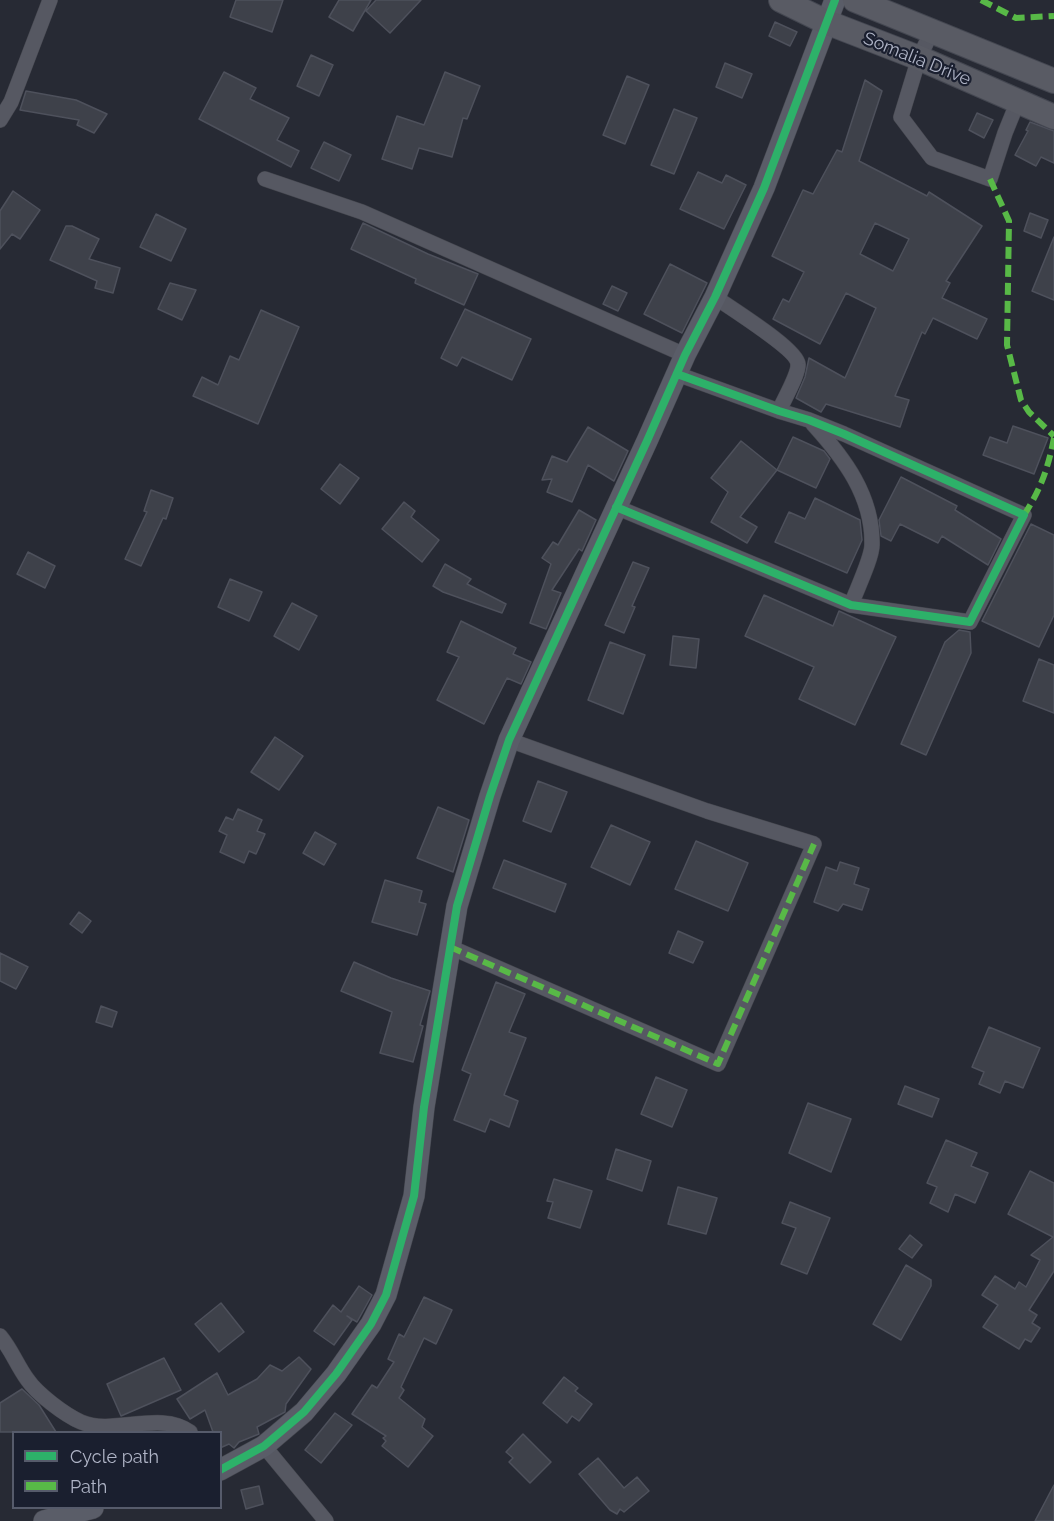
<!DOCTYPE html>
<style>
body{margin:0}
#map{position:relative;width:1054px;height:1521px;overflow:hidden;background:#272a34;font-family:Raleway,sans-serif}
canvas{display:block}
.legend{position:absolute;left:12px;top:1431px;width:210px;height:78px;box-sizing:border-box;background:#1a1f2f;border:2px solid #565b6b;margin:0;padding:8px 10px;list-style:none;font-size:18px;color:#afb4c6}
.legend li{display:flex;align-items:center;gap:12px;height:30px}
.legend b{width:30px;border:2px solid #565b6b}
</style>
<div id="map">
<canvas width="1054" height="1521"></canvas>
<ul class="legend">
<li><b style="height:8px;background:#2db169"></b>Cycle path</li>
<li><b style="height:8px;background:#58b947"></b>Path</li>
</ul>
</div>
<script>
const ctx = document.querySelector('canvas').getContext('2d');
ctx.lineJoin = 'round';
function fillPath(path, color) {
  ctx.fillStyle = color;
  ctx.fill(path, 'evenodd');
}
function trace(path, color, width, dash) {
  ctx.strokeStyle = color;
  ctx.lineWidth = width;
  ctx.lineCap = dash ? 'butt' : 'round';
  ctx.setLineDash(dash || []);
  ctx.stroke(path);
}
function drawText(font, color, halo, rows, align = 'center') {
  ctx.font = font + ' Raleway,sans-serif';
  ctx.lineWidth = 4.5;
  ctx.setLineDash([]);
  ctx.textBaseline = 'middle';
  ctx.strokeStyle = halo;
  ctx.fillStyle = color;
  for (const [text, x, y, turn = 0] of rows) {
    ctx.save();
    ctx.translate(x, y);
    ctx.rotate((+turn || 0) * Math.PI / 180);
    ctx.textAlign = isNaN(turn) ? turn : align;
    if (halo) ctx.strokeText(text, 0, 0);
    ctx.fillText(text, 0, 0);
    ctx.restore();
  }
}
const building = new Path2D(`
 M236 0H283L272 32 230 17Z
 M339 0H371L353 31 329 17Z
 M376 0H421L390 33 366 11Z
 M775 22 797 32 790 46 769 36Z
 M311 55 333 65 319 96 297 86Z
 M725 63 752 74 742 98 716 87Z
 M224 72 256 88 250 99 289 118 277 140 299 151 291 167 199 119Z
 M445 72 480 86 467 119 463 118 452 157 419 148 412 169 382 159 397 116 424 125Z
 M627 76 649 85 625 144 603 135Z
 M865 80 882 91 859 161 927 196 929 192 982 226 946 281 950 283 942 298 987 319 977 339 933 318 925 334 922 332 895 396 909 400 900 427 826 404 821 412 796 398 805 377 809 358 845 378 876 308 846 293 820 344 773 319 783 299 789 302 804 272 772 256 803 190 813 194 837 150 842 152ZM875 223 909 239 893 271 860 254Z
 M26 91 76 100 107 114 94 133 77 125 79 120 20 110Z
 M674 109 697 118 674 174 651 165Z
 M977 113 993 120 984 138 969 130Z
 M1030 122 1054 131V163L1041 157 1036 166 1015 155 1028 131 1026 130Z
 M324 142 351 155 339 181 311 168Z
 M698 172 722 183 726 175 746 185 724 229 680 209Z
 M13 191 40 210 20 239 12 234 0 249V211Z
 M1030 213 1048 220 1041 238 1024 231Z
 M156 214 186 229 171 261 140 247Z
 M363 223 428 254 478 274 464 305 415 283 416 279 351 249Z
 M66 226H72L99 239 89 259 120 268 113 293 95 288 97 281 50 260Z
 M1054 237V300L1032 291Z
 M670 264 707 283 682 333 644 314Z
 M170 283 196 290 182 320 158 309Z
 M612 286 627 293 618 311 603 304Z
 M465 309 531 339 512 380 462 357 457 366 441 358Z
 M261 310 299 327 258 424 193 396 202 377 218 385 230 356 239 360Z
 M1013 426 1048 438 1034 474 983 455 990 437 1007 443Z
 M588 427 628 451 614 481 588 465 572 502 547 492 552 479 542 480 552 456 567 462Z
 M793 437 824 451 830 459 816 488 777 470Z
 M741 441 777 470 740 517 757 527 747 543 711 522 728 492 711 478Z
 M340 464 359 478 340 504 321 489Z
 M901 477 957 506 955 510 1001 539 988 565 942 536 938 543 900 524 891 541 881 536 879 520Z
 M151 490 173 498 166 519 163 518 141 566 125 559 147 512 144 511Z
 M815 498 860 520 862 540 847 573 775 542 789 512 805 519Z
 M404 502 415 511 411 517 439 540 422 562 382 529Z
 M579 510 596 520 582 551 579 549 552 590 561 593 546 629 530 623 551 564 542 558 553 542 558 545Z
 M1031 524 1054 535V615L1039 647 982 621Z
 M28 552 55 566 45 588 17 574Z
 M633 562 649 568 632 606 635 607 624 633 605 625Z
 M445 564 471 579 467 584 506 604 502 613 443 592 433 586Z
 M230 579 262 592 249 621 218 607Z
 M764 595 833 626 839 611 896 637 855 725 799 699 814 667 745 636Z
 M292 603 317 616 299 650 274 636Z
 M461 621 516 648 513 654 531 662 521 684 507 678 484 724 437 700 459 657 447 652Z
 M959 630 970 632 971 653 926 755 901 744 945 642Z
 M673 636 699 639 696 668 670 665Z
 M610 642 645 655 623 714 588 700Z
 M1039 659 1054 665V713L1023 701Z
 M275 737 303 756 279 790 251 772Z
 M538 781 567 792 551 832 523 821Z
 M438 807 469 820 453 872 417 858Z
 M238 809 262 820 257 831 265 834 256 854 249 851 244 863 220 852 227 835 219 831 226 817 233 820Z
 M611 825 650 842 630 885 591 867Z
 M315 832 336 844 324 865 303 853Z
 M696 841 748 863 728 911 675 889Z
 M504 860 566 884 555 912 493 888Z
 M840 862 859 868 854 884 869 889 862 910 843 904 838 911 814 902 826 867 837 871Z
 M385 880 422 891 419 902 426 904 417 935 372 922Z
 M79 912 91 921 82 933 70 924Z
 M678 931 703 942 693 963 669 953Z
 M0 953 28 967 16 989 0 981Z
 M354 962 391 978 430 991 420 1025 423 1026 413 1062 380 1053 392 1012 341 991Z
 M496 982 525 994 509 1032 526 1038 504 1095 518 1101 509 1127 490 1119 485 1132 454 1120 471 1074 462 1070Z
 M101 1006 117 1012 112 1027 96 1022Z
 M989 1027 1040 1048 1023 1088 1005 1081 1000 1093 979 1084 984 1072 972 1067Z
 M656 1077 687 1090 672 1127 641 1114Z
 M905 1086 939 1099 932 1117 898 1104Z
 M808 1103 851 1119 831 1172 789 1153Z
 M946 1140 977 1153 971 1166 988 1173 975 1203 955 1194 948 1212 930 1203 937 1187 927 1183Z
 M616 1149 651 1161 642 1191 607 1179Z
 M1030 1171 1054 1183V1271L1029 1310 1037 1315 1032 1323 1040 1328 1031 1342 1025 1339 1019 1349 983 1327 998 1305 982 1295 995 1276 1015 1289 1019 1282 1026 1287 1040 1260 1031 1255 1053 1237 1008 1214Z
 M554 1179 592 1191 580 1228 548 1218 553 1202 547 1201Z
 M678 1187 717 1198 706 1234 668 1224Z
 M790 1202 830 1218 807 1274 781 1264 796 1228 782 1223Z
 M910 1235 922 1245 912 1258 899 1249Z
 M906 1265 931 1280V1286L901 1340 873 1324Z
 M359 1286 372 1295 357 1322 347 1316 352 1320 334 1345 314 1331 333 1305 341 1312Z
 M424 1297 452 1310 436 1344 424 1338 401 1387 404 1390 399 1398 425 1419 422 1427 433 1436 408 1467 382 1446 386 1441 383 1438 386 1436 352 1414 372 1385 377 1388 394 1362 388 1359 399 1334 404 1337Z
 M221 1303 244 1332 219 1352 195 1324Z
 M299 1357 311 1369 286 1404 285 1412 257 1427 259 1434 239 1442 234 1448 229 1444 220 1448V1432H213L205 1410 190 1419 177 1399 217 1373 228 1395 257 1379 270 1365 282 1371Z
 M164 1358 181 1390 121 1416 107 1384Z
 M564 1377 578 1388 575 1391 592 1404 579 1421 572 1416 567 1423 543 1403Z
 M22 1389 39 1405 56 1432H0V1403Z
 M335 1413 352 1425 321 1463 305 1450Z
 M523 1434 551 1462 530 1483 509 1462 513 1458 506 1452Z
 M598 1458 624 1488 637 1477 649 1491 624 1512 620 1509 617 1514 610 1510 579 1474Z
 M1054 1485V1521H1035Z
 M259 1486 263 1504 246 1509 241 1490Z`);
fillPath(building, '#3e414a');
trace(building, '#4e515c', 1.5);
const street = new Path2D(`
 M932 31 919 58 901 117 932 158 990 179 1005 133 1018 101
 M0 120 11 102 50 0
 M265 179 362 212 685 355
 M715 297C730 308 797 349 798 364 799 374 783 401 779 411
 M813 424C844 458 873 496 872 545 872 558 856 591 851 605
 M616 507 851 605 970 622 1024 515 844 434 809 420 779 411 677 374
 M450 947 718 1064 814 844 707 811 509 740
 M0 1336C11 1349 17 1365 27 1379 37 1394 65 1415 81 1422 113 1436 160 1410 190 1432
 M264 1446 326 1521`);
const secondary = new Path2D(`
 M220 1470 264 1446 304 1412 336 1374 371 1324 386 1295 414 1196 424 1107 457 906 490 796 509 740 647 441 685 355 715 297 764 188 835 0
 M44 1521 93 1508`);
const primary = new Path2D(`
 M781 0 826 22 919 58 1054 117
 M855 0 1054 81`);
trace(street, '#43454d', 16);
trace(secondary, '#43454d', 22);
trace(primary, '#444751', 26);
trace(street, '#565862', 15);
trace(secondary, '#5a5d68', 21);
trace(primary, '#595b64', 24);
trace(new Path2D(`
 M981 0 1016 18 1054 16
 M990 179 1009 221 1007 345 1021 400 1029 412 1054 436
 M1024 515C1041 489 1048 468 1054 438
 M450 947 718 1064 814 844`), '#58b947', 6, [12, 6]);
trace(new Path2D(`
 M616 507 851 605 970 622 1024 515 844 434 809 420 779 411 677 374
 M220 1470 264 1446 304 1412 336 1374 371 1324 386 1295 414 1196 424 1107 457 906 490 796 509 740 647 441 685 355 715 297 764 188 835 0`), '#2db169', 8);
drawText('18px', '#afb4c6', '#1a1f2f', [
 ["Somalia Drive",917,59,22]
]);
</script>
